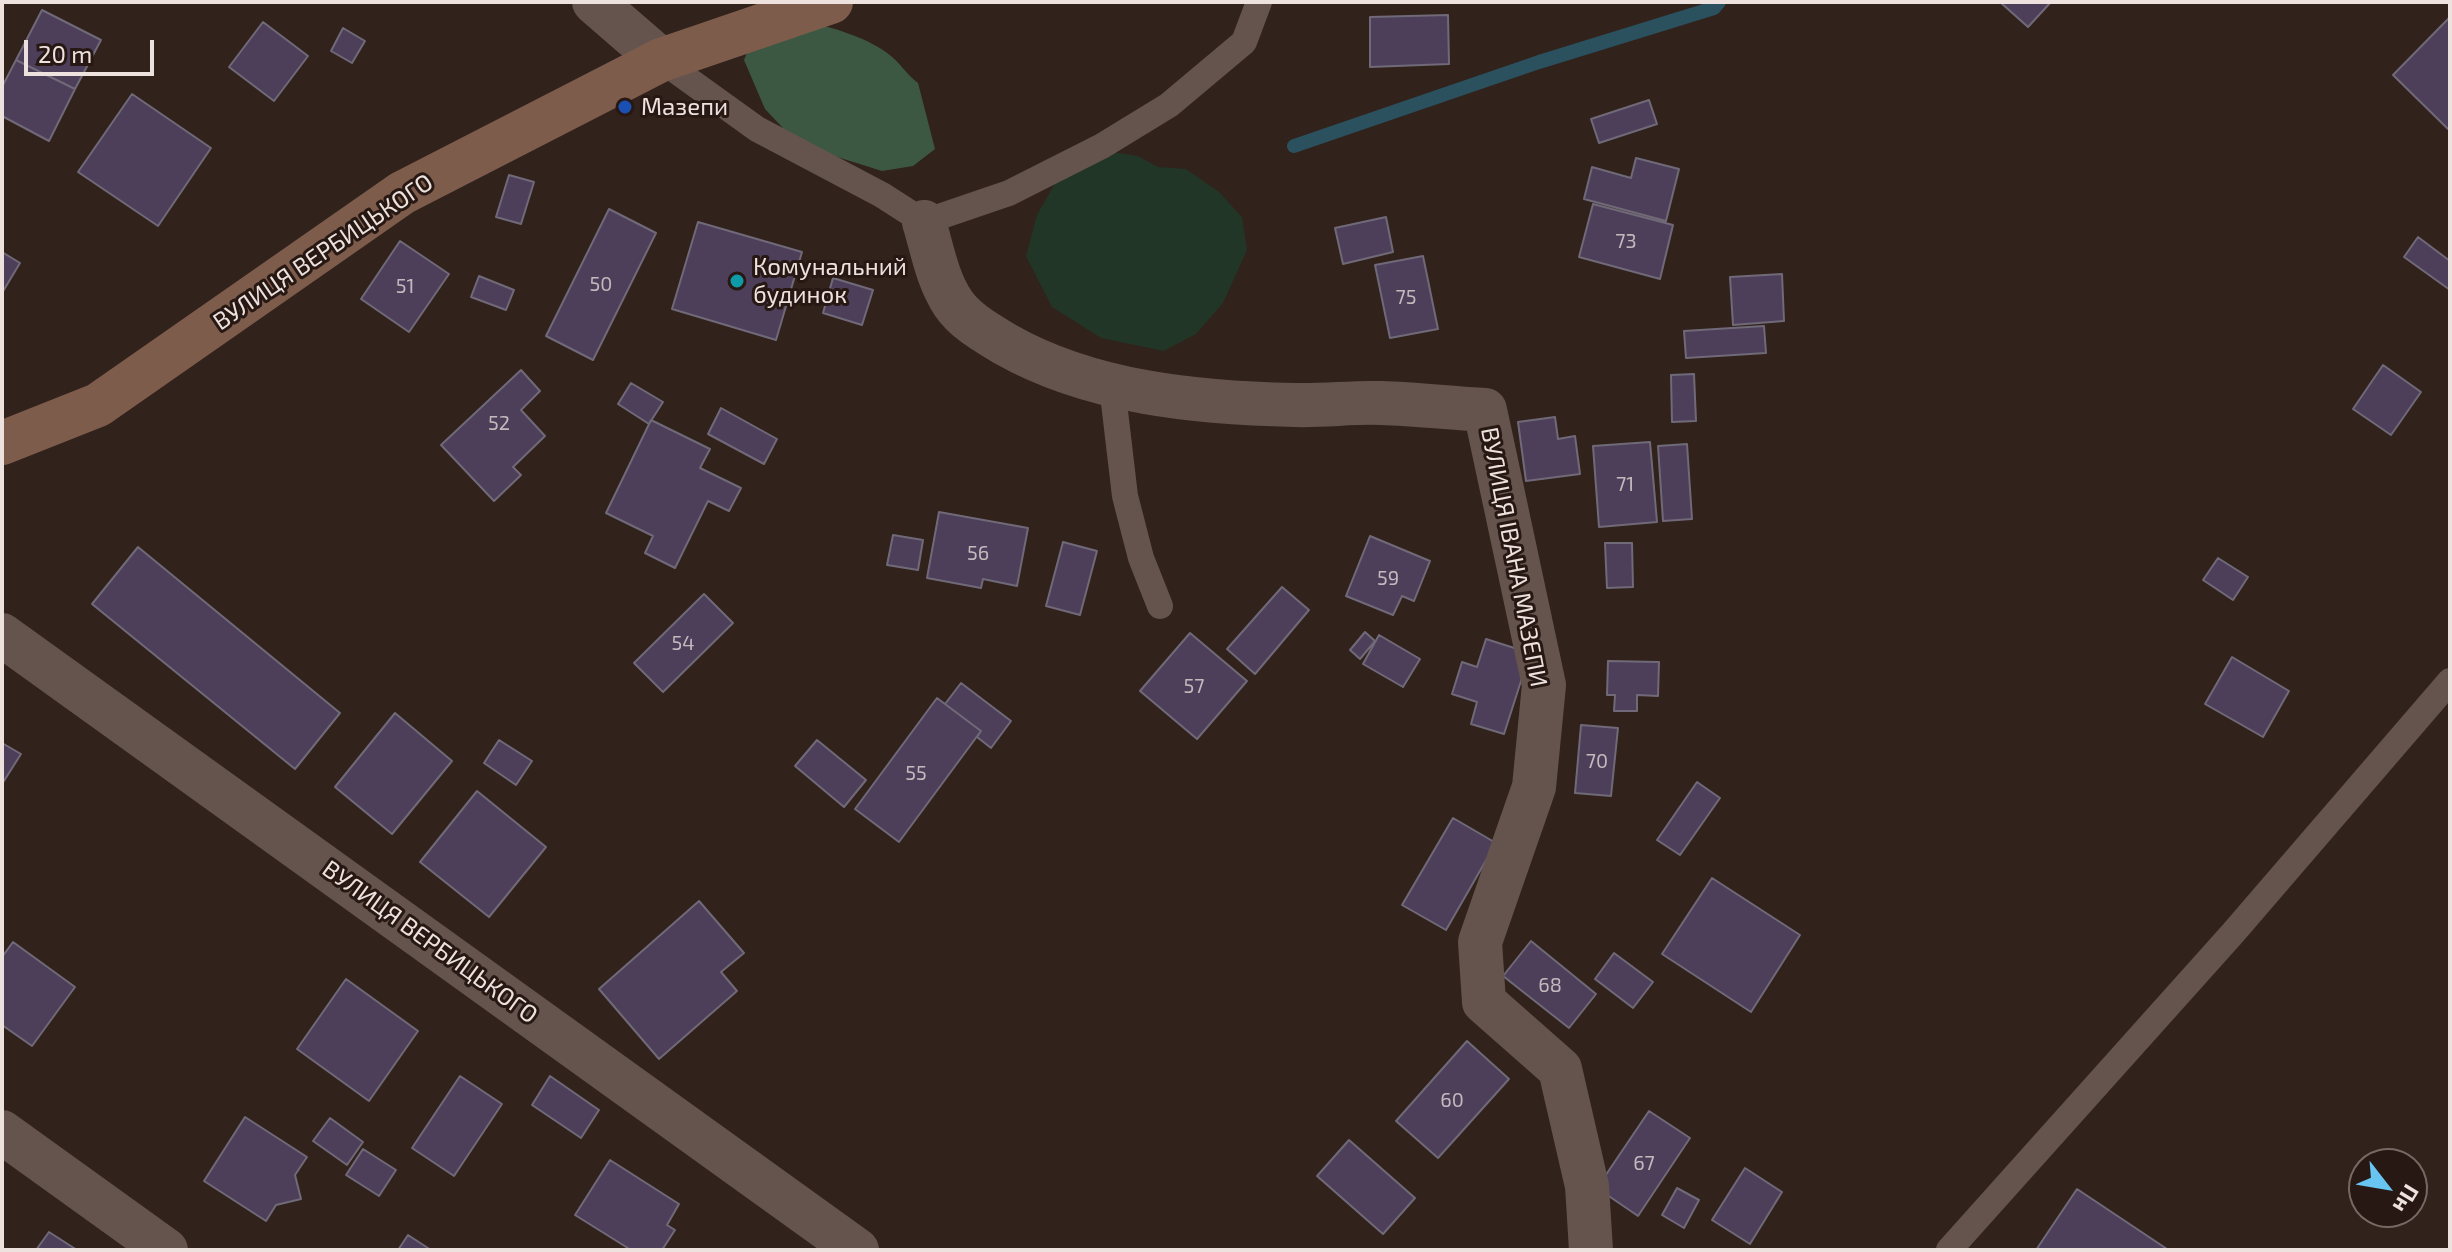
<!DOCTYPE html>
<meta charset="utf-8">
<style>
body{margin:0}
#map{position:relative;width:2452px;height:1252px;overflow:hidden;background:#31221c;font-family:"Exo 2",sans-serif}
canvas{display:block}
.frame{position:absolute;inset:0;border:4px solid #ede2de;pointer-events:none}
.north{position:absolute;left:2348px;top:1148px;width:80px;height:80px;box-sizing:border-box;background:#271813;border:2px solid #766964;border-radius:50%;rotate:121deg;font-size:22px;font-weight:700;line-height:32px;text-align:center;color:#ede2de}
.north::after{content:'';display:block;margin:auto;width:28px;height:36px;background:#68c4f0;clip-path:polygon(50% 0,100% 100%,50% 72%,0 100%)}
.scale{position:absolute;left:24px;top:40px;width:130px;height:36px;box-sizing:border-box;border:4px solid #ede2de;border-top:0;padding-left:10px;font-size:24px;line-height:28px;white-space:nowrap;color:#ede2de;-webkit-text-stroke:6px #271813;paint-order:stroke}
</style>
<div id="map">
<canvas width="2452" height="1252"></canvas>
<div class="frame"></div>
<div class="north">Пн</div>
<div class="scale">20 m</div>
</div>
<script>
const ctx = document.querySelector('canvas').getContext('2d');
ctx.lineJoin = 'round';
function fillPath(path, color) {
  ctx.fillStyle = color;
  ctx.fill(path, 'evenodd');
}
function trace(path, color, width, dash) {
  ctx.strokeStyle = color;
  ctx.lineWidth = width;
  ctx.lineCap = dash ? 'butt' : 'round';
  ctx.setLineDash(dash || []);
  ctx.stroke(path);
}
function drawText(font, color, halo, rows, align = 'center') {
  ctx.font = font + ' "Exo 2",sans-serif';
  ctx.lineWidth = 6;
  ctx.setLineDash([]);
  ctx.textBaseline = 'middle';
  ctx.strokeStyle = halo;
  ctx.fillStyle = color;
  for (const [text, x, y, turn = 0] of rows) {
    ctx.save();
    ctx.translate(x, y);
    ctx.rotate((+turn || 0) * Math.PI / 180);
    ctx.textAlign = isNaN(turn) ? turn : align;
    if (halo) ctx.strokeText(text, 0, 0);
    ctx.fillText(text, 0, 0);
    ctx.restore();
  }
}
fillPath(new Path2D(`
 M1099 150 1138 156 1158 167 1186 169 1219 192 1242 217 1247 250 1223 303 1196 334 1164 351 1101 338 1052 307 1026 256 1037 215 1067 162Z`), '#213626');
fillPath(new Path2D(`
 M807 21C835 29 868 37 891 56 901 64 907 75 918 83L935 149 913 166 882 171 799 145 765 109 744 60 751 43Z`), '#3c5842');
trace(new Path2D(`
 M1294 146 1539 62 1714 8 1719 2`), '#2b515f', 14);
const building = new Path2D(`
 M2000 2H2051L2028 27Z
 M42 10 101 40 75 89 16 60Z
 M1448 15 1449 64 1370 67V17Z
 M2449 18 2450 127 2448 129 2393 75Z
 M263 22 308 56 274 101 229 67Z
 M343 28 365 41 352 63 331 51Z
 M16 60 75 89 49 141 2 116V87Z
 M132 94 211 148 158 226 78 172Z
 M1649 100 1657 124 1599 143 1591 119Z
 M1636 158 1679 169 1666 221 1584 199 1592 167 1631 178Z
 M509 175 534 182 521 224 496 217Z
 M1593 204 1673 225 1660 279 1579 257Z
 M609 209 656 233 593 360 546 336Z
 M1386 217 1393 252 1343 264 1335 228Z
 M698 222 802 252 776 340 672 309Z
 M2418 237 2450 261V290L2404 257Z
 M400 241 449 274 409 332 361 299Z
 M2 252 20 263 2 293Z
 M1423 256 1438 329 1390 338 1375 265Z
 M1782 274 1784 321 1733 325 1730 277Z
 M479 276 514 290 506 310 471 297Z
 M833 278 873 290 862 325 823 313Z
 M1764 326 1766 353 1686 358 1684 331Z
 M2383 365 2421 392 2391 435 2353 409Z
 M521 370 540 391 521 410 545 436 513 467 521 475 494 501 441 445Z
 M1694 374 1696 421 1672 422 1671 375Z
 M631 383 663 402 649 424 618 404Z
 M721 408 777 439 764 464 708 434Z
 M1555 417 1558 439 1575 436 1580 474 1526 481 1518 422Z
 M651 420 710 449 700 468 741 488 729 511 708 501 675 568 645 553 653 536 606 513Z
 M1650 442 1657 522 1599 527 1593 446Z
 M1687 444 1692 519 1663 521 1658 446Z
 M939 512 1028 528 1017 586 983 579 981 588 927 578Z
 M893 535 923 540 918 570 887 565Z
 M1370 536 1430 561 1414 601 1402 596 1393 615 1346 596Z
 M1063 542 1097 551 1080 615 1046 606Z
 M1605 543H1632L1633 587 1607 588Z
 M138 547 340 713 295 769 92 604Z
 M2218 558 2248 577 2233 600 2203 580Z
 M1282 587 1309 610 1255 674 1227 649Z
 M704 594 733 623 663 692 634 663Z
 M1365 632 1375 641 1360 659 1350 650Z
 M1190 633 1247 681 1197 739 1140 691Z
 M1379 635 1420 659 1403 687 1363 664Z
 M1486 639 1530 653 1504 734 1471 724 1477 702 1452 694 1462 662 1477 667Z
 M2232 657 2289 691 2263 737 2205 704Z
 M1608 661 1659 662 1658 696 1637 695V711H1614L1615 695H1607Z
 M961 683 1011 721 991 748 977 737 981 731 945 704Z
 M937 698 981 731 899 842 855 809Z
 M395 713 452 761 392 834 335 787Z
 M1581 725 1618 728 1611 796 1575 793Z
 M499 740 532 761 516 785 484 763Z
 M817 740 866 780 844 807 795 766Z
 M2 743 21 754 2 784Z
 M1697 782 1720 798 1680 855 1657 840Z
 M477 791 546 847 489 917 420 862Z
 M1453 818 1496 843 1446 930 1402 905Z
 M1712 878 1800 935 1751 1012 1662 954Z
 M699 901 744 953 721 972 737 991 659 1059 599 989Z
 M1531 941 1596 994 1569 1028 1503 976Z
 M13 942 75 987 32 1046 2 1025V957Z
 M1614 953 1653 982 1633 1008 1595 979Z
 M346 979 418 1031 369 1101 297 1049Z
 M1467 1041 1509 1079 1438 1158 1396 1121Z
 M460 1076 502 1104 454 1176 412 1148Z
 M550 1076 599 1110 581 1138 532 1105Z
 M1649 1111 1690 1138 1638 1216 1597 1188Z
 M245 1117 307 1157 295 1175 301 1199 276 1205 266 1221 204 1181Z
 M330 1118 363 1142 347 1165 313 1141Z
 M1349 1140 1415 1198 1383 1234 1317 1176Z
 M363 1149 396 1170 379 1196 346 1175Z
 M610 1160 679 1204 667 1225 675 1230 662 1250H631L575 1215Z
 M1745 1168 1782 1192 1750 1244 1712 1220Z
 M1677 1188 1699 1200 1684 1228 1662 1215Z
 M2077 1189 2167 1249 2166 1250H2036Z
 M49 1232 77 1250H36Z
 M408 1235 431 1250H398Z`);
fillPath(building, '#4d3f5a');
trace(building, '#706978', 2);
trace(new Path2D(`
 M661 60 757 129 882 195 924 222 1009 193 1102 146 1169 105 1244 42 1259 2
 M1112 386 1125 496 1141 558 1160 606
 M1949 1250 2233 933 2450 681`), '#65544d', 26);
trace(new Path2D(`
 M594 2 661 60
 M924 222C932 248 937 279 953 303 965 321 987 333 1005 344 1091 393 1198 403 1295 405 1324 406 1352 402 1381 403 1415 404 1450 408 1485 410L1544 685 1534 787 1480 942 1484 1002 1560 1069 1587 1186 1591 1250
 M2 635 857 1250
 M2 1132 166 1250`), '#65544d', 44);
trace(new Path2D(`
 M2 443 98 405 402 193 661 60 831 2`), '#7d5c4b', 44);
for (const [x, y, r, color] of [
 [625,107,8,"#1a4fb4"],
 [737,281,8,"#0f9aa8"]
]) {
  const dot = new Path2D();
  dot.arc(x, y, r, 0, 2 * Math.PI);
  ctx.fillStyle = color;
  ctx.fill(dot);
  trace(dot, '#271813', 3);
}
drawText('20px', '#c5b9bd', null, [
 ["73",1626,241],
 ["50",601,284],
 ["51",405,286],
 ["75",1406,297],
 ["52",499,423],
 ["71",1625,484],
 ["56",978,553],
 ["59",1388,578],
 ["54",683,643],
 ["57",1194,686],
 ["70",1597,761],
 ["55",916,773],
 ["68",1550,985],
 ["60",1452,1100],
 ["67",1644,1163]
]);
drawText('24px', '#ede2de', '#271813', [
 ["Мазепи",641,107],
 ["Комунальний",753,267],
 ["будинок",753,295]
], 'left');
drawText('24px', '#ede2de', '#271813', [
 ["ВУЛИЦЯ ВЕРБИЦЬКОГО",323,252,-34],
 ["ВУЛИЦЯ ІВАНА МАЗЕПИ",1514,557,79],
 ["ВУЛИЦЯ ВЕРБИЦЬКОГО",430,942,36]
]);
</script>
